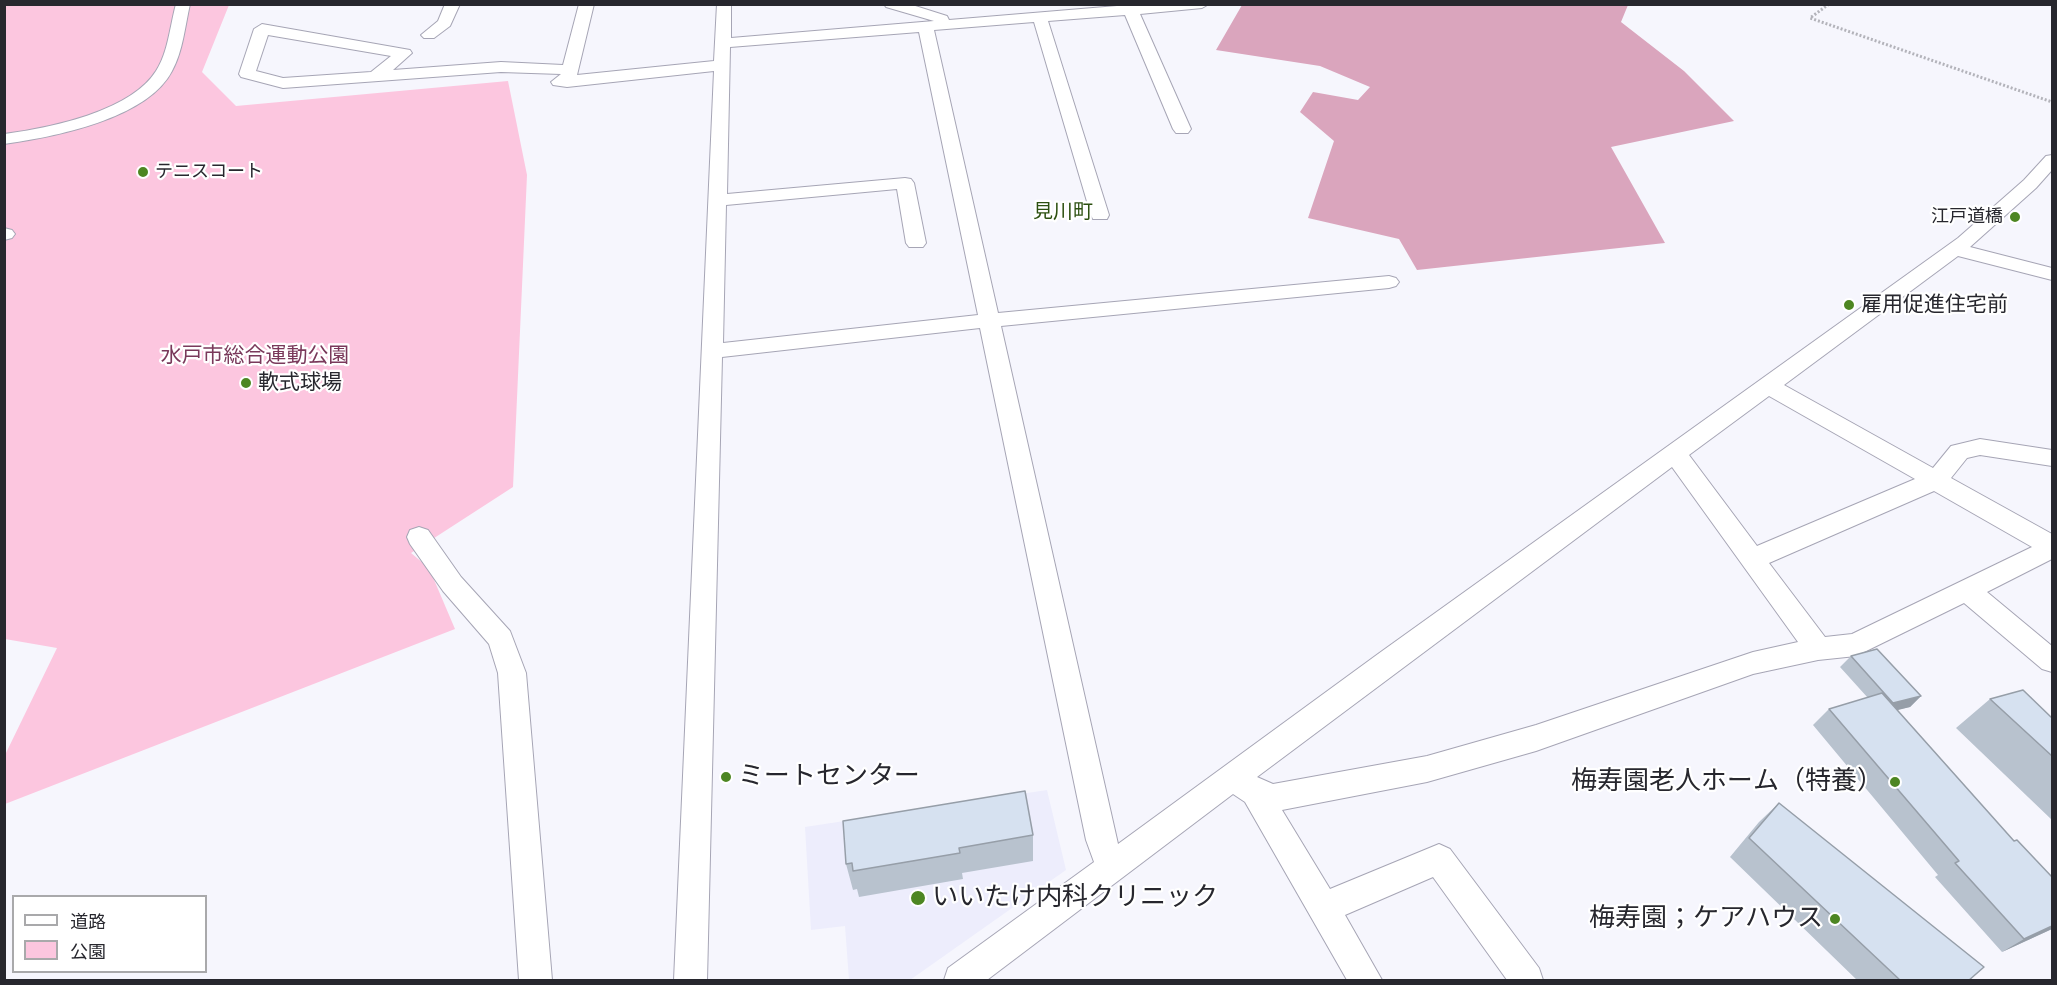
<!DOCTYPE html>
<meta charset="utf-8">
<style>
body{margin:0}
#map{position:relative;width:2057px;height:985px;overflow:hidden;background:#f6f6fd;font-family:"DM Sans","Noto Sans JP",sans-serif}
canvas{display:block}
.frame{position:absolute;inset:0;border:6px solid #27272e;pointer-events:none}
.legend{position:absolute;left:12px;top:895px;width:195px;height:78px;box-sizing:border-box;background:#fff;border:2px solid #a9a9ab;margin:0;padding:8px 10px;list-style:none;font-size:18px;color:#27272e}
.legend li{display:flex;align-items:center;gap:12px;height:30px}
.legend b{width:30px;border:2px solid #a9a9ab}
</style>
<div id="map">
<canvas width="2057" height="985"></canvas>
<div class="frame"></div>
<ul class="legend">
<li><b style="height:8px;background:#fff"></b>道路</li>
<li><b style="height:16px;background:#fcc6df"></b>公園</li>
</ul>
</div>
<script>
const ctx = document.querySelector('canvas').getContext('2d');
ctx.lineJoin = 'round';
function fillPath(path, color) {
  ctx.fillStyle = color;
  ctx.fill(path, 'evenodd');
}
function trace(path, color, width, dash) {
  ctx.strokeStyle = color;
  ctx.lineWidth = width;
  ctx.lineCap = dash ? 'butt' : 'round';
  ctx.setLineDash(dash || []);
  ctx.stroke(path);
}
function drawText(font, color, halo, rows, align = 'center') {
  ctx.font = font + ' "DM Sans","Noto Sans JP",sans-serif';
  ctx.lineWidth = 4.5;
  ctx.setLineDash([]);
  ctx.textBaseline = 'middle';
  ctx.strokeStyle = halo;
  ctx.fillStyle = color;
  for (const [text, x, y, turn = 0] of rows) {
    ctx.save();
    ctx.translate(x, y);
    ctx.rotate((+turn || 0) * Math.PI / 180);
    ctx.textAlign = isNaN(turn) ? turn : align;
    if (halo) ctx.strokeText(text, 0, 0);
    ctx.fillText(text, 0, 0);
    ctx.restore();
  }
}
fillPath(new Path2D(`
 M1047 790 1066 870 910 980H849L845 926 811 930 805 827Z`), '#ededfc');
fillPath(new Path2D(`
 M5 5H229L202 72 236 106 508 81 527 175 513 487 411 553 429 568 455 629 5 804V755L57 648 5 639Z`), '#fcc6df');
fillPath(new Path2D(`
 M1242 5H1628L1621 22 1684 71 1734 121 1611 147 1665 243 1417 270 1399 239 1308 218 1334 141 1300 112 1313 92 1358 100 1370 87 1320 66 1216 50Z`), '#daa5bd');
const minor = new Path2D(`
 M176 4H190C185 26 183 51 172 71 147 119 54 137 4 144V134C49 128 130 112 156 71 168 53 170 26 176 4Z
 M445 4H460L450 26 434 38H424L421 35 438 21Z
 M579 4H594L577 75 714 61 717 4H731V38L934 21 886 7 884 4H909L947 16 949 20 1141 4H1209L1202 8 1140 14 1191 129 1188 133H1176L1173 129 1125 15 1048 21 1109 215 1107 219H1093L1091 215 1034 22 934 30 998 313 1389 276 1396 278 1399 282 1396 286 1389 288 1001 326 1118 844 1378 654 1958 238 2024 180 2046 156 2052 155V170L2036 188 1970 247 2052 268V280L1958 256 1784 385 1933 468 1951 446 1980 439 2052 450V466L1980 455 1967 458 1951 478 2052 534V559L1987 592 2052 646V672L2042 669 1964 603 1856 656 1818 660 1753 674 1536 751 1427 782 1282 810 1330 889 1439 844 1450 849 1539 968 1543 980H1507L1433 877 1345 915 1382 980H1347L1245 802 1233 794 987 980H944L948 968 1094 862 1086 840 980 328 722 357 707 980H674L714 71 567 87 553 85 551 82 561 74 501 72 283 88 241 77 239 74 254 29 262 24 410 50 412 53 393 70 501 62 563 65ZM919 32 978 315 723 343 726 205 897 189 906 243 909 247H923L926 243 914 183 911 179 905 178 727 194 730 47ZM268 35 391 56 371 72 283 78 256 71ZM1769 396 1915 479 1757 546 1689 455ZM1672 467 1798 642 1753 652 1536 725 1427 756 1273 784 1257 777ZM1934 491 2032 547 1852 634 1825 637 1769 563Z
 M4 228 12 230 15 234 12 238 4 240Z
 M419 527 428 530 461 577 510 631 526 673 552 980H519L498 673 489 644 443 591 410 544 407 537 410 530Z`);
trace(minor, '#a6a5b5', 2);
trace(new Path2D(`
 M1829 4 1810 18 2052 102`), '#b3b3ba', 3, [2, 2]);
fillPath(minor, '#fff');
fillPath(new Path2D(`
 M1851 656 1921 696 1910 707 1896 710 2052 929 2002 952 1935 877 1938 875 1813 725 1829 709 1868 698 1840 667Z
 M1990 699 2052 718V820L1956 728Z
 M1779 803 1968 981H1858L1730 857 1759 822Z
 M1033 835V861L962 873 963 879 859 897 857 889 853 890 846 864Z`), '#b8c2ce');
fillPath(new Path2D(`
 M1921 696 1910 707 1882 714 1893 703Z
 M2052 926V929L2002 952 2024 939Z`), '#969ea8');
const building = new Path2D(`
 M1877 649 1921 696 1893 703 1851 656Z
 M2023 690 2052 718V756L1990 699Z
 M1882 693 2014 841 2017 840 2052 877V926L2024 939 1955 863 1959 861 1829 709Z
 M1025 791 1033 835 959 848 960 853 853 871 852 863 846 864 843 821Z
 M1779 803 1984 967 1968 981H1901L1749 838Z`);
fillPath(building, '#d6e1f0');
trace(building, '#969ea8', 1.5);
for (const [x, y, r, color] of [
 [143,172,6,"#4d8622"],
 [2015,217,6,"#4d8622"],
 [1849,305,6,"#4d8622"],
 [246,383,6,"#4d8622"],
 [726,777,6,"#4d8622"],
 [1895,782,6,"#4d8622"],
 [918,898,8,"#4d8622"],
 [1835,919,6,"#4d8622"]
]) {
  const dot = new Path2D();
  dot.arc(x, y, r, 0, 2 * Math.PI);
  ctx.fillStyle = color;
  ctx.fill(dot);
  trace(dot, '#fff', 2);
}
drawText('18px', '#27272e', '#fff', [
 ["テニスコート",155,172],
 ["江戸道橋",2003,217,"right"]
], 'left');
drawText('20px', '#2c5010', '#fff', [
 ["見川町",1063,213]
]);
drawText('21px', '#27272e', '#fff', [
 ["雇用促進住宅前",1861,305],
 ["軟式球場",258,383]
], 'left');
drawText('21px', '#7a395b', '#fff', [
 ["水戸市総合運動公園",255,356]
]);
drawText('26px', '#27272e', '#fff', [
 ["ミートセンター",738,777],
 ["梅寿園老人ホーム（特養）",1883,782,"right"],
 ["いいたけ内科クリニック",932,898],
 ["梅寿園；ケアハウス",1823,919,"right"]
], 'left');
</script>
